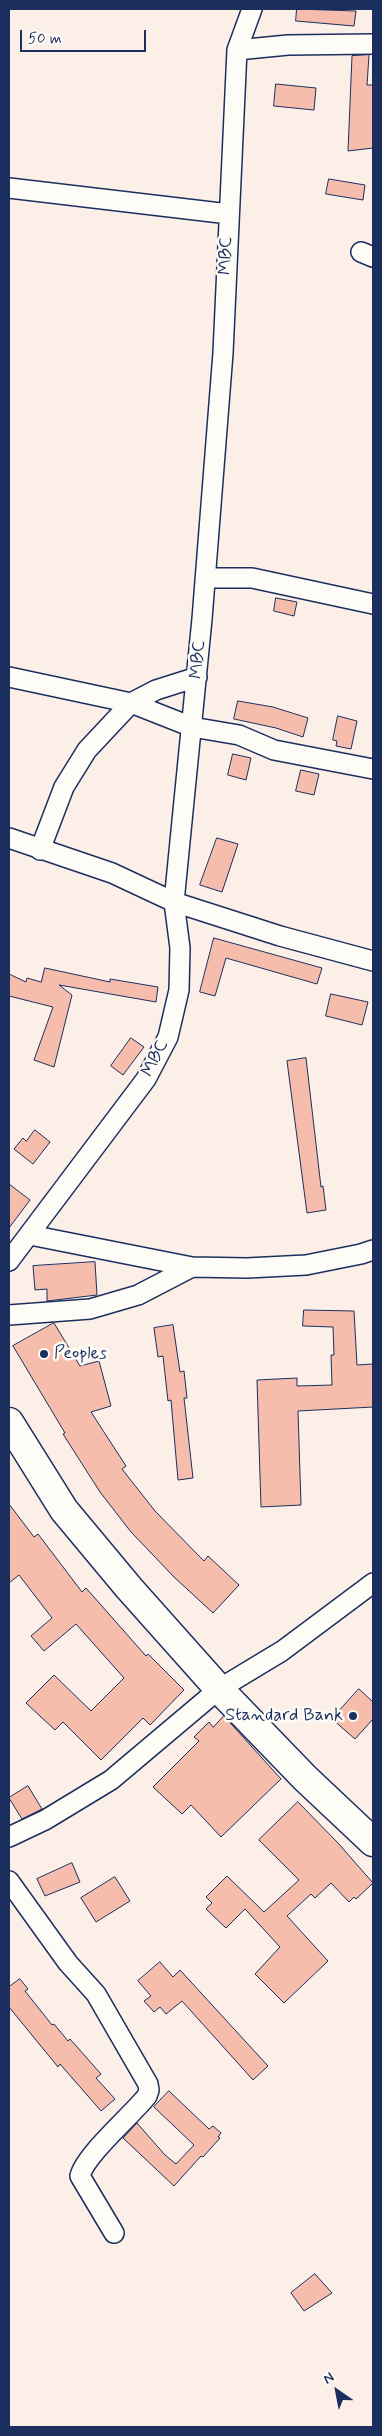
<!DOCTYPE html>
<style>
body{margin:0}
#map{position:relative;width:382px;height:2436px;overflow:hidden;background:#fcefe8;font-family:Mynerve,sans-serif}
canvas{display:block}
.frame{position:absolute;inset:0;border:10px solid #1b2f5e;pointer-events:none}
.north{position:absolute;left:312px;top:2366px;width:50px;height:50px;-webkit-text-stroke:4px #fdfcf7;paint-order:stroke;rotate:327deg;font-size:14px;font-weight:700;line-height:20px;text-align:center;color:#1b2f5e}
.north::after{content:'';display:block;margin:auto;width:18px;height:22px;background:#1b2f5e;clip-path:polygon(50% 0,100% 100%,50% 72%,0 100%)}
.scale{position:absolute;left:20px;top:30px;width:126px;height:22px;box-sizing:border-box;border:2px solid #1b2f5e;border-top:0;padding-left:6px;font-size:15px;line-height:18px;white-space:nowrap;color:#1b2f5e;-webkit-text-stroke:4px #fdfcf7;paint-order:stroke}
</style>
<div id="map">
<canvas width="382" height="2436"></canvas>
<div class="frame"></div>
<div class="north">N</div>
<div class="scale">50 m</div>
</div>
<script>
const ctx = document.querySelector('canvas').getContext('2d');
ctx.lineJoin = 'round';
function fillPath(path, color) {
  ctx.fillStyle = color;
  ctx.fill(path, 'evenodd');
}
function trace(path, color, width, dash) {
  ctx.strokeStyle = color;
  ctx.lineWidth = width;
  ctx.lineCap = dash ? 'butt' : 'round';
  ctx.setLineDash(dash || []);
  ctx.stroke(path);
}
function drawText(font, color, halo, rows, align = 'center') {
  ctx.font = font + ' Mynerve,sans-serif';
  ctx.lineWidth = 5;
  ctx.setLineDash([]);
  ctx.textBaseline = 'middle';
  ctx.strokeStyle = halo;
  ctx.fillStyle = color;
  for (const [text, x, y, turn = 0] of rows) {
    ctx.save();
    ctx.translate(x, y);
    ctx.rotate((+turn || 0) * Math.PI / 180);
    ctx.textAlign = isNaN(turn) ? turn : align;
    if (halo) ctx.strokeText(text, 0, 0);
    ctx.fillText(text, 0, 0);
    ctx.restore();
  }
}
const building = new Path2D(`
 M297 9 356 11 354 26 296 21Z
 M369 55 367 85H373V148L348 151 352 56Z
 M276 84 316 88 314 110 274 106Z
 M329 179 365 185 363 200 326 194Z
 M276 598 297 602 294 616 274 611Z
 M238 701 273 707 308 718 303 737 276 728 234 719Z
 M338 716 357 721 351 749 336 746 337 741 333 740Z
 M233 754 251 758 246 780 228 775Z
 M301 770 319 774 314 795 296 791Z
 M217 838 238 844 222 892 200 885Z
 M214 938 322 968 317 984 226 958 215 996 200 992Z
 M45 968 110 982V979L158 987 156 1002 59 985 72 995 54 1067 34 1060 53 1007 9 996V974L26 982 27 978 41 982Z
 M331 994 368 1002 362 1025 326 1016Z
 M131 1038 144 1047 123 1075 111 1066Z
 M306 1058 321 1187 323 1186 326 1210 307 1213 287 1061Z
 M35 1130 50 1142 33 1164 14 1149 23 1138 26 1141Z
 M9 1184 30 1200 9 1228Z
 M95 1262 97 1295 47 1301V1289L35 1290 33 1266Z
 M304 1310 354 1311 357 1365 373 1364V1407L298 1411 301 1505 261 1507 257 1380 297 1378V1386L332 1385 331 1355H334L333 1327 303 1326Z
 M54 1323 80 1366 99 1361 111 1406 91 1412 126 1466 122 1469 155 1511 204 1561 208 1556 239 1585 213 1613 174 1577 131 1532 100 1492 63 1434 65 1433 13 1346Z
 M173 1325 180 1372 184 1371 187 1398H184L193 1478 178 1480 171 1400 168 1401 163 1356 158 1357 154 1328Z
 M9 1504 34 1537 38 1534 82 1592 86 1588 146 1656 148 1654 184 1690 150 1725 143 1718 101 1760 63 1722 55 1730 26 1703 54 1675 91 1711 124 1678 76 1624 44 1651 31 1636 52 1618 19 1575 9 1583Z
 M359 1689 373 1702V1719L355 1739 332 1719Z
 M224 1716 281 1779 221 1837 191 1805 182 1814 153 1787 199 1741 194 1737 209 1722 213 1727Z
 M28 1786 42 1809 22 1819 9 1798Z
 M298 1802 338 1843 373 1883 356 1899 354 1897 349 1902 331 1883 315 1898 311 1894 287 1916 328 1961 284 2003 255 1974 280 1947 245 1909 226 1928 206 1909 212 1903 206 1897 227 1876 264 1912 299 1880 259 1840Z
 M72 1863 80 1882 45 1896 37 1879Z
 M115 1877 130 1901 96 1922 81 1898Z
 M160 1962 173 1977 180 1970 268 2066 253 2080 182 2001 166 2014 160 2007 154 2012 144 2001 151 1996 138 1981Z
 M20 1979 28 1989 25 1991 52 2025 54 2024 68 2041 70 2039 101 2074 96 2078 115 2099 101 2111 60 2064 58 2067 9 2007V1987Z
 M169 2091 209 2129 213 2126 221 2133 218 2137 220 2138 203 2157 201 2156 174 2186 123 2138 137 2123 165 2155 176 2164 194 2145 154 2107Z
 M315 2274 332 2293 304 2311 291 2293Z`);
fillPath(building, '#f6bdad');
trace(building, '#1b2f5e', 1);
const street = new Path2D(`
 M237 50 288 45 373 44
 M9 188 229 214
 M361 252 373 257
 M206 578H252L373 604
 M9 677 131 703 192 727 239 735 274 750 373 769
 M9 838 112 873 174 902 280 936 373 961
 M40 850 64 787 87 750 131 703 156 690 197 677
 M30 1235 192 1267 247 1268 306 1265 361 1254 373 1250
 M9 1261 146 1079 168 1037 179 990 180 948 174 902 202 619 223 353 237 50 252 9
 M9 1315 90 1309 138 1295 192 1267
 M9 1837 45 1820 111 1780 219 1689 282 1651 373 1583
 M9 1881 68 1963 96 1994 148 2084 149 2090 147 2096C132 2115 85 2155 80 2176L114 2233`);
const primary = new Path2D(`
 M9 1422 64 1510 129 1588 219 1689 305 1778 373 1842`);
trace(street, '#1b2f5e', 22);
trace(primary, '#1b2f5e', 31);
trace(street, '#fdfcf7', 19);
trace(primary, '#fdfcf7', 28);
for (const [x, y, r, color] of [
 [44,1354,5,"#1b2f5e"],
 [353,1716,5,"#1b2f5e"]
]) {
  const dot = new Path2D();
  dot.arc(x, y, r, 0, 2 * Math.PI);
  ctx.fillStyle = color;
  ctx.fill(dot);
  trace(dot, '#fdfcf7', 2);
}
drawText('18px', '#1b2f5e', '#fdfcf7', [
 ["MBC",227,256,-88],
 ["MBC",199,660,-85],
 ["MBC",156,1059,-63]
]);
drawText('18px', '#1b2f5e', '#fdfcf7', [
 ["Peoples",54,1354],
 ["Standard Bank",343,1716,"right"]
], 'left');
</script>
